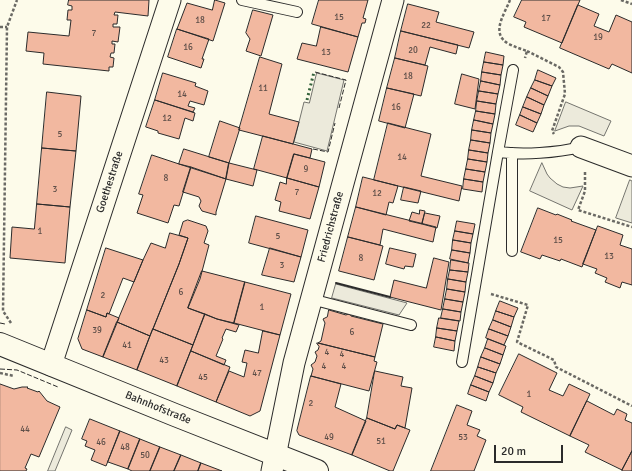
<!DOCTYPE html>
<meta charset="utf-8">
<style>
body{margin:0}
#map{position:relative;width:632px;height:471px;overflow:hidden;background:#fdfbea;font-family:Signika,sans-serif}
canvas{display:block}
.scale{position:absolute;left:494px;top:445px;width:69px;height:18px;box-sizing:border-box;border:2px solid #2b2b2b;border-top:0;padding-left:5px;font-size:12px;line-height:14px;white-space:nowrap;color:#2b2b2b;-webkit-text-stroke:3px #fdfbea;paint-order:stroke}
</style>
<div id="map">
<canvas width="632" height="471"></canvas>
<div class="scale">20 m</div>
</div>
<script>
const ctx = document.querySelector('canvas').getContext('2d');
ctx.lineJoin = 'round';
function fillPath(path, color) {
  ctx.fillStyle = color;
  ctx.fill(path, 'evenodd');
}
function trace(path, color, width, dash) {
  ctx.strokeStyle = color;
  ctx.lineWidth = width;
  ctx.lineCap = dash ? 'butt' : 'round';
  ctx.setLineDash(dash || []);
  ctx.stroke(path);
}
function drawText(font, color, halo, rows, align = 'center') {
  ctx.font = font + ' Signika,sans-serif';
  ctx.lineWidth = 3;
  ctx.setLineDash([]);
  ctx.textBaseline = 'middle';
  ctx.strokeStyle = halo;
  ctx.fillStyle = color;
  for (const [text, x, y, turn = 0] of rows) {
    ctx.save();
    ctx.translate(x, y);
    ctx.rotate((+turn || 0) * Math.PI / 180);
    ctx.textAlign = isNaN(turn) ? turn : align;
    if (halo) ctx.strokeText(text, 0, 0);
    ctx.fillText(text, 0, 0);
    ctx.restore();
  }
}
const parking = new Path2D(`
 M317 73 344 80 327 151 294 142 304 102 309 103Z
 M566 102 611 121 604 136 579 126H569L555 131Z
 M542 163 547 174 550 178 557 184 563 187 570 188 583 186 572 210 530 191Z
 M630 180 632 181V223L616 218Z
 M336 284 347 287 407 303 399 315 332 298Z
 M66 427 72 430 55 471H48Z`);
fillPath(parking, '#eceadb');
trace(parking, '#74746e', 1);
const building = new Path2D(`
 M69 0H149L148 16 115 12 114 15H118L117 24H113V27H120L118 42 112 41V44H115L114 53H111L110 57 114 58 113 67H109V71L43 64 44 53 26 51 28 32 69 36 71 20H67L68 10H72V6L68 5Z
 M215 0 225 3 213 41 177 29 187 3 212 10Z
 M319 0H368L363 18 366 19 365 23H362L358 37 312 24Z
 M522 0H580L562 43 524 27 526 22 514 17Z
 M408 4 439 12 436 22 474 32 469 48 401 31Z
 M578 5 599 14 594 26 609 32 616 15 632 22V73L612 64 609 69 560 48Z
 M253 10 273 15 261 56 246 51 250 39 246 33Z
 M321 27 358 37 348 72 297 59 302 43 316 46Z
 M177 29 209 39 202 59H204L201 68 168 57Z
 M401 31 458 45 456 54 430 47 425 65 395 58Z
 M486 52 504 56 503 65 484 62Z
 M260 57 282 64 269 114 299 122 293 144 239 130Z
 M395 58 428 66 421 96 387 88Z
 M484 62 503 65 501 75 482 72Z
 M538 70 556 78 552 86 535 80Z
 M482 72 501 75 500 85 481 81Z
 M163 73 196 83 195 86 208 91 204 105 190 101 188 106 195 108 193 112 155 100Z
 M462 74 479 79 475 109 455 104Z
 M535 80 552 86 548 96 531 88Z
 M481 81 500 85 498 94 479 91Z
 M387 88 414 94 405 128 379 121Z
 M531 88 548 96 544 105 527 97Z
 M479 91 498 94 496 104 477 101Z
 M47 92 81 96 76 151 42 148Z
 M527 97 544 105 541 114 523 107Z
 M155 100 195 113 193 121 185 118 179 139 158 133V131L146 127Z
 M477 101 496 104 495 114 476 111Z
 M523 107 541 114 537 123 520 115Z
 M476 111 495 114 493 124 474 120Z
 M520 115 537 123 533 132 516 125Z
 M474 120 493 124 491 133 472 130Z
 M220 121 240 128 229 163 209 157Z
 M388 123 431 134 421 176 462 186 459 201 374 180Z
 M472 130 491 133 490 143 471 140Z
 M263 136 312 149 310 158 294 154 287 178 254 169Z
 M471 140 490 143 488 153 469 150Z
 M42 148 76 151 70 207 37 204Z
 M184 149 229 163 226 179 179 164Z
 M469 150 488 153 487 162 468 159Z
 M294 154 325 162 319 187 287 178Z
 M152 155 179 164 191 167 179 206 174 205 168 223 137 213 143 195 139 194Z
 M468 159 487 162 485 172 466 169Z
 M229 163 257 170 253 186 226 179Z
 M191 167 226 179 216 212V215L202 211 199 206 201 201 199 197 183 192Z
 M466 169 485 172 483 182 464 179Z
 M363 177 398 186 393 203 389 202 386 215 356 207Z
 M287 178 319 187 310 219 279 211 281 202 275 200 280 182 286 184Z
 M464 179 483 182 482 192 463 189Z
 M404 187 421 191 418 203 401 200Z
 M37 204 70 207 65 263 10 258 12 227 34 229Z
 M356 207 436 227 433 242 383 229 380 245 348 237Z
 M538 208 556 215 557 214 572 220 571 221 596 230 582 267 561 259 560 261 542 255 540 259 521 252Z
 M420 210 425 211 422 224 409 221 412 212 419 214Z
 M425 213 440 216 437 228 422 224Z
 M256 216 308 230 301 257 249 243Z
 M188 220 206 226 208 231 204 243 209 245 200 279 188 308 205 314 193 345 153 329 179 264 188 238 179 235 183 222Z
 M457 221 475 224 473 234 455 231Z
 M598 226 623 235 620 245 632 249V285L622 282 620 288 605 282 607 278 595 273 597 269 583 264Z
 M455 231 473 234 471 243 453 240Z
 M170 233 188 238 179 264 150 336 117 322 143 260 151 243 165 248Z
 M348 237 383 246 374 280 339 271Z
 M453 240 471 243 470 253 452 250Z
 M106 248 143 260 134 282 123 278 109 314 107 313 106 317 87 310Z
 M270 248 301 257 294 282 262 275Z
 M390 248 416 254 413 267 405 266 404 269 386 264Z
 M452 250 470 253 468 263 450 259Z
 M434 258 449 262 441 310 390 297 394 280 426 288Z
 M451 260 469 263 468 272 450 270Z
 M450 270 468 272 466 282 448 279Z
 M202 271 245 282 234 323 217 319 188 308Z
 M448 279 466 282 465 292 447 289Z
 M245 282 291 294 280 335 234 323Z
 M447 289 465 292 463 302 445 299Z
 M445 299 463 302 461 312 443 309Z
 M500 301 518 308 514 317 496 311Z
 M443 309 461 312 460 321 441 318Z
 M87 310 106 317 107 313 119 318 103 357 82 349 78 339Z
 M329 310 346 315 350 313 351 316 383 324 375 357 318 343 321 341 325 323 323 319 327 317Z
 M496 311 514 317 511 327 493 320Z
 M205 314 217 319 239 325 236 332 226 329 222 338 223 339 216 356 226 360 224 365 191 351Z
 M439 318 459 321 457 331 437 328Z
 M493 320 511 327 508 336 489 329Z
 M117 322 150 336 137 370 103 357Z
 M437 328 457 331 455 341 436 337Z
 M153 329 193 345 177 386 137 370Z
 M489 329 508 336 504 345 486 338Z
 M263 331 280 335 260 411 250 416 216 402 229 371 244 377 247 363 242 362 245 350 258 353Z
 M436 337 455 341 454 351 434 347Z
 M488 339 506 346 503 355 485 348Z
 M317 343H318L375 357 374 361 377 362 369 391 311 376 313 369 311 365 315 362 317 356 315 352 318 350 319 347Z
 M485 348 503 355 500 364 481 357Z
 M191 351 230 367 216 402 177 386Z
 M519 354 557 373 549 390 563 396 569 384 590 394 570 436 521 412 523 407 499 395Z
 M481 357 500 364 496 373 478 367Z
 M478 367 496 373 493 383 475 376Z
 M375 371 403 377 401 386 412 388 405 428 397 425 395 429 367 418Z
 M311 376 341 384 335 407 366 421 352 455 299 435 297 431Z
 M475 376 493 383 489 392 471 385Z
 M0 384 14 389 22 387H28L27 388 38 392 39 391 47 401 60 407 39 457 31 454 25 468 27 469 26 471H0Z
 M471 385 489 392 486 401 468 394Z
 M587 401 614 415 617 409 627 414 625 420 632 423V451L622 470 585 452 589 445 570 436Z
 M457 405 472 411 467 425 480 430 477 436 486 440 474 471H431Z
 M367 418 395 429 397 425 410 430 393 471H390L352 455Z
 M90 419 120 431 106 466 91 460 95 450 85 446 87 441 82 439Z
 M120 431 140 439 128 469 108 462Z
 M140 439 160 447 150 471H132L128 469Z
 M160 447 181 455 174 471H150Z
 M632 451V471H622V470Z
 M181 455 201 463 198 471H174Z
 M201 463 222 471H198Z`);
fillPath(building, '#f2b8a0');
trace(building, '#2b2b2b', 1);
const service = new Path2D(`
 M242 0 297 12
 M498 152 513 70
 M512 251V153
 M311 299 411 325
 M462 362 498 152C524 155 556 153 581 147`);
const minor = new Path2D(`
 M581 147 632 166
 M51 365 170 0
 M272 471 294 363 393 0`);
const secondary = new Path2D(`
 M0 344 175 415 317 471`);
trace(service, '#2b2b2b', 12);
trace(minor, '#2b2b2b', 23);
trace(secondary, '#2b2b2b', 24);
trace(new Path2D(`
 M510 0C504 15 490 34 509 44 515 47 521 49 527 51L525 58
 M621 0 632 4
 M0 27H7
 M527 51 559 67 563 72 565 94 552 131 554 134
 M585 172V191L578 210 632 227
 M491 294 528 305 517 342 554 360 556 367 632 406
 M11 323 3 311 7 27 17 0
 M0 373 14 376`), '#6a6964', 2.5, [3, 2]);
trace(service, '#fdfbea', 10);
trace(minor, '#fdfbea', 21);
trace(secondary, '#fdfbea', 22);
trace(new Path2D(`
 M307 100 314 72`), '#34623c', 3, [2, 3]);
trace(new Path2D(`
 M315 72 346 80 339 108
 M313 149 328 152 335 123
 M0 323 5 324
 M0 369 17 370 58 387`), '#2b2b2b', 1, [5, 2]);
trace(new Path2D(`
 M336 283 390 297`), '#2b2b2b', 2);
drawText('9px', '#5d4e48', null, [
 ["15",339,18],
 ["17",546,19],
 ["18",200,21],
 ["22",426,26],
 ["7",94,34],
 ["19",598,38],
 ["16",188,48],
 ["20",413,51],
 ["13",326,53],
 ["18",408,77],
 ["11",263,89],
 ["14",182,95],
 ["16",396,108],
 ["12",167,119],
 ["5",60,135],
 ["14",402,158],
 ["9",306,170],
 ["8",166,179],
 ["3",55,190],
 ["7",297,193],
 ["12",377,194],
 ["1",40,232],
 ["5",278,237],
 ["15",558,241],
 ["13",609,257],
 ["8",361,259],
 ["3",282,266],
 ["6",181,293],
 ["2",103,296],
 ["1",262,308],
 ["39",97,331],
 ["6",352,333],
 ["41",127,346],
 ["4",327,353],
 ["4",342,355],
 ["43",164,361],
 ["4",324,367],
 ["4",344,367],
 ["47",257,374],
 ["45",203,378],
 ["1",529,395],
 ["2",311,404],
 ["44",25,430],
 ["49",329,438],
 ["53",463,438],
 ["51",381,442],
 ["46",101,443],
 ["48",125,448],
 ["50",145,456]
]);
drawText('11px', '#2b2b2b', '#fdfbea', [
 ["Goethestraße",110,182,-72],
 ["Friedrichstraße",331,227,-75],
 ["Bahnhofstraße",158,408,22]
]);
</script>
